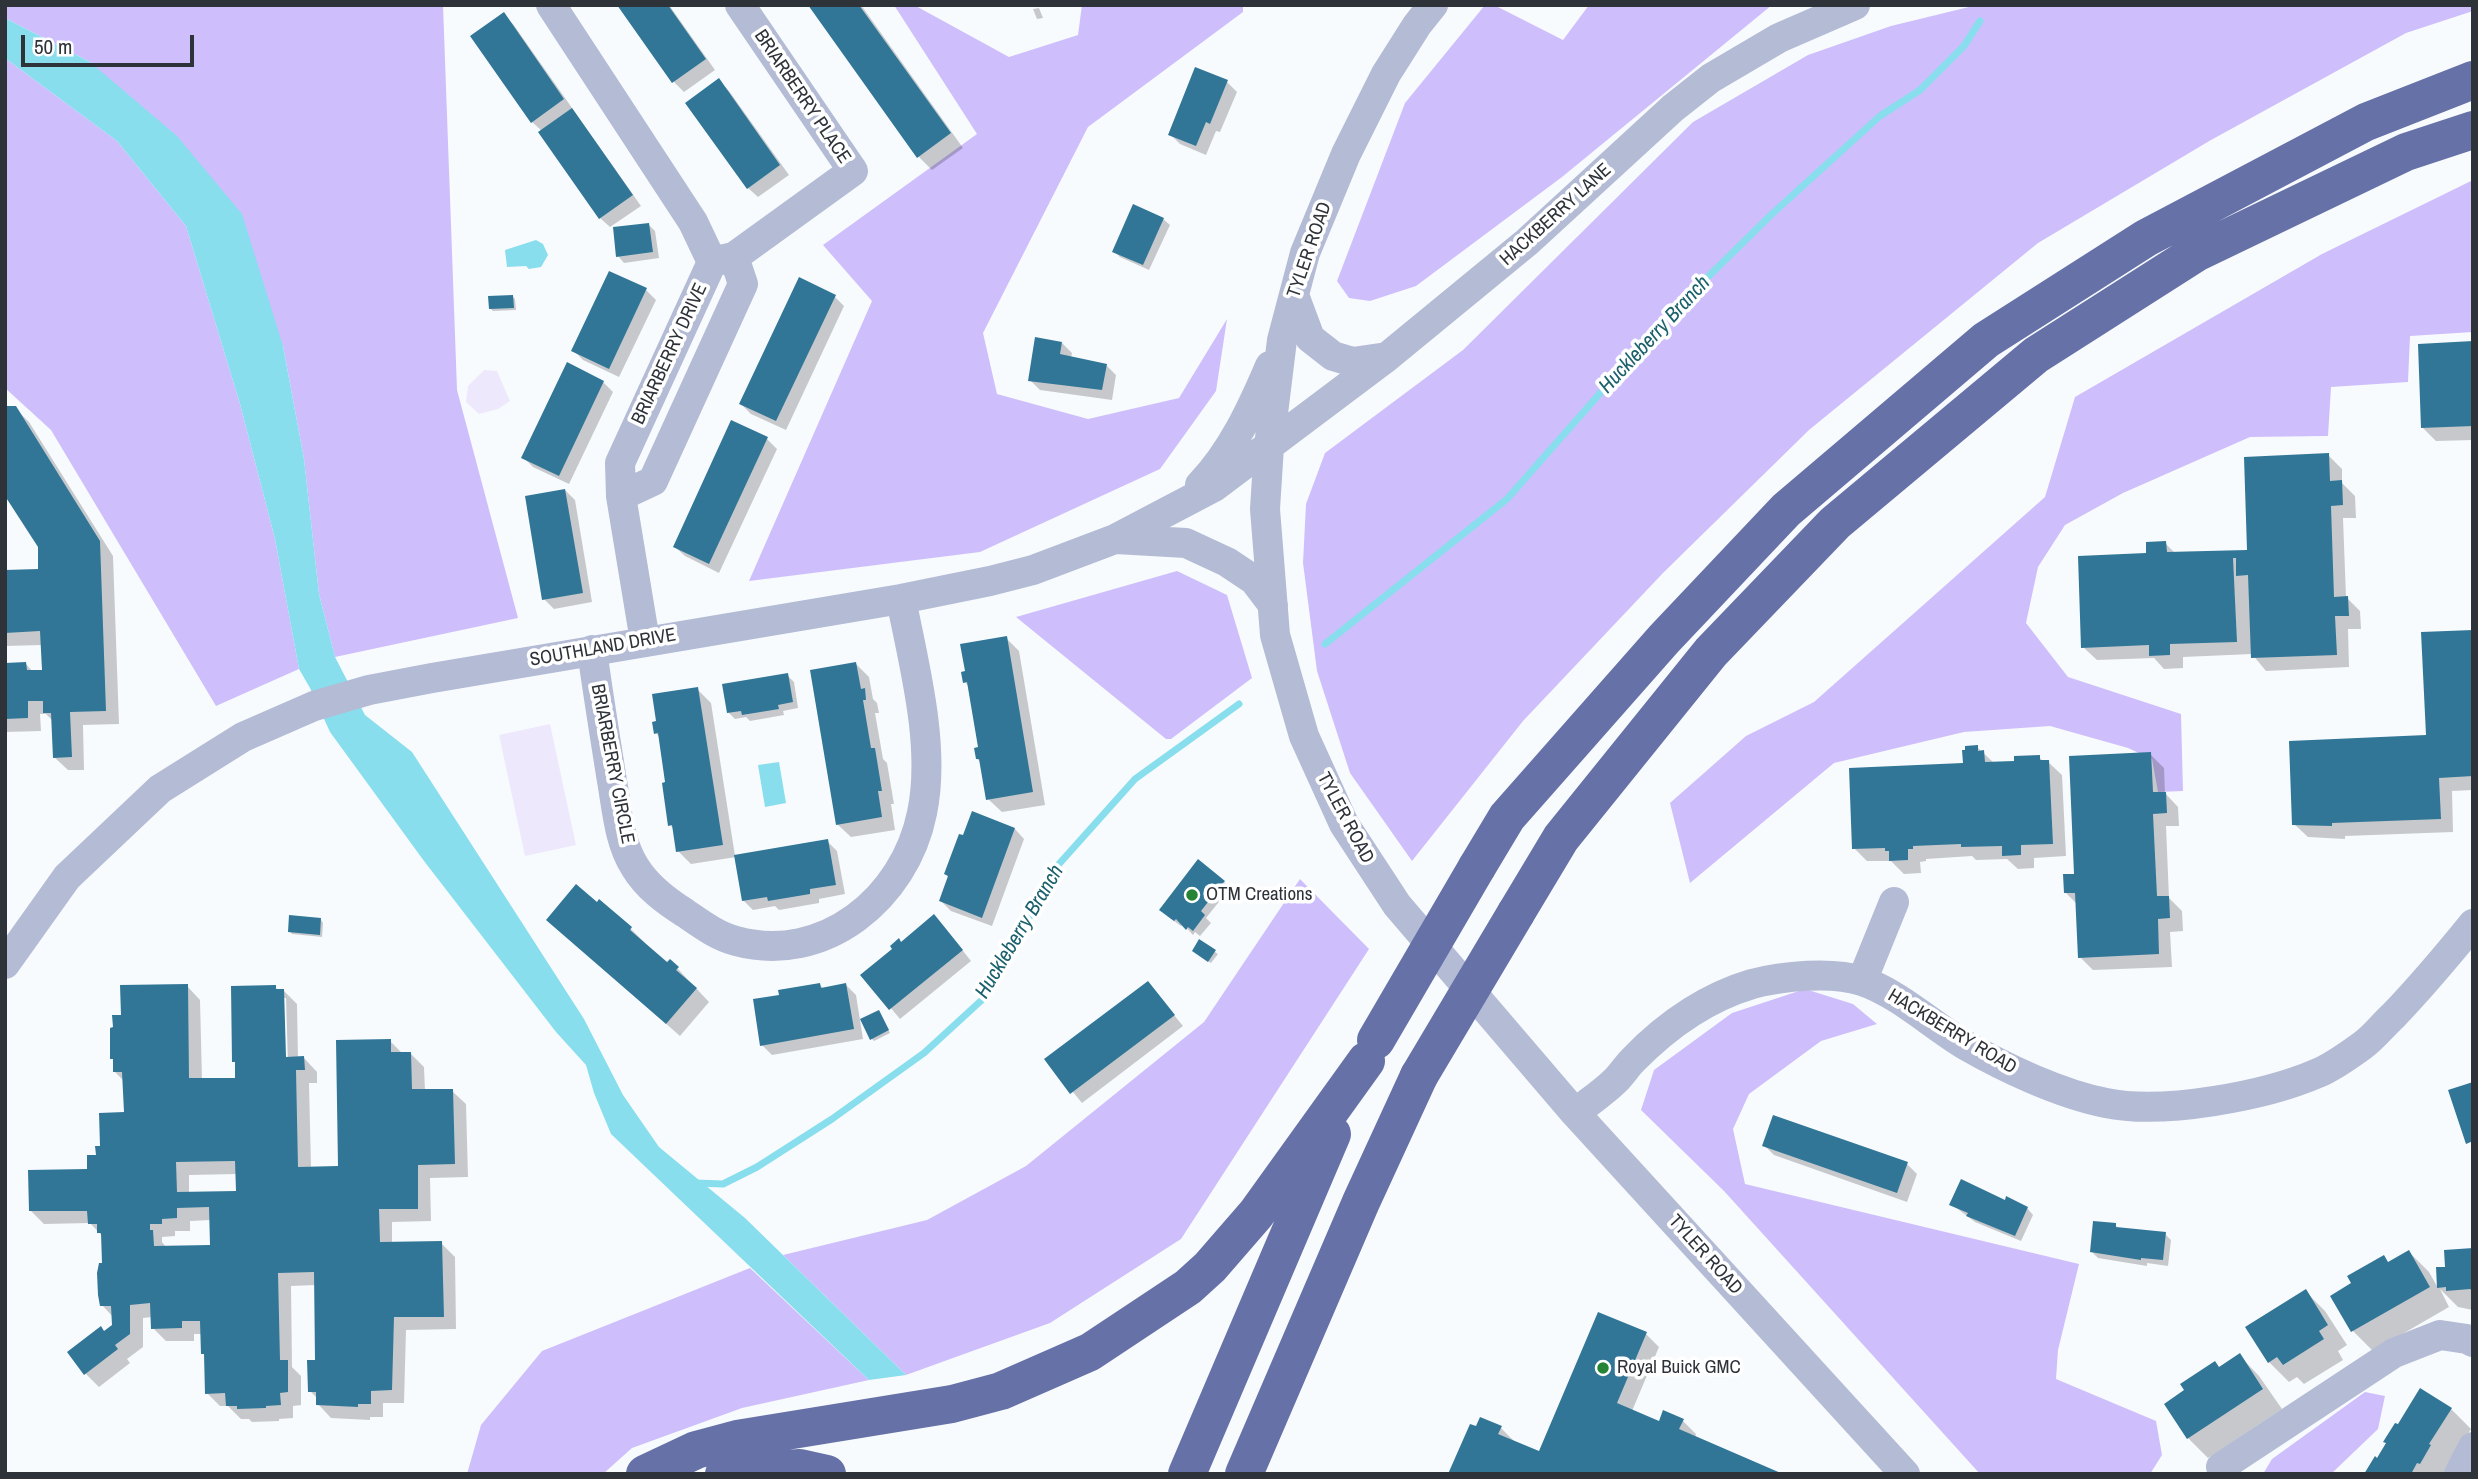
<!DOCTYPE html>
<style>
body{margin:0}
#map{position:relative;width:2478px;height:1479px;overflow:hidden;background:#f8fbfe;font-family:"Archivo Narrow",sans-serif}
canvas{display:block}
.frame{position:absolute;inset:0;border:7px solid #2e333a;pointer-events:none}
.scale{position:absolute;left:21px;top:35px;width:173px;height:32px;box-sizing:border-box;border:4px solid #2e333a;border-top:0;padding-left:9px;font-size:21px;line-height:24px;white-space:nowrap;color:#2e333a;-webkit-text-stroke:5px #fff;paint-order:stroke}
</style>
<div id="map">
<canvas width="2478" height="1479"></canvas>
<div class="frame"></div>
<div class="scale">50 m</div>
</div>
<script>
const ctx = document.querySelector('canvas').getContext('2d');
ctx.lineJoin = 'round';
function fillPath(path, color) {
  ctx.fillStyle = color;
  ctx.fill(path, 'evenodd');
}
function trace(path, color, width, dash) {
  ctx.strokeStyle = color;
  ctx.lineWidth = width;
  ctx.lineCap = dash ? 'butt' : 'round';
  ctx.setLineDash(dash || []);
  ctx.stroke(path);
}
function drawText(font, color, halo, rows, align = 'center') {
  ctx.font = font + ' "Archivo Narrow",sans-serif';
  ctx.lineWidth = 7;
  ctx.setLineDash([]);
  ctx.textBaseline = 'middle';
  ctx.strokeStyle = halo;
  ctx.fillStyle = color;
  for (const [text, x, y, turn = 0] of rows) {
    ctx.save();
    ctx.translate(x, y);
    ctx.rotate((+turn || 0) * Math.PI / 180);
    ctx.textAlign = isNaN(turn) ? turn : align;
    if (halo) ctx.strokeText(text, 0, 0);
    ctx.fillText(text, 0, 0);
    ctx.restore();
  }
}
fillPath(new Path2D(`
 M484 370 497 371 510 401 498 409 479 414 466 402 468 386Z
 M550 724 576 845 525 856 499 735Z`), '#ede8fc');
fillPath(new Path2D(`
 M5 5H443L457 390 518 618 335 657 319 594 304 459 283 346 90 62 5 18Z
 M894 5H914L1009 57 1078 35 1082 5H1243V12L1088 127 983 333 997 394 1088 419 1179 398 1227 319 1216 391 1160 469 980 552 749 581 872 301 823 245 977 134Z
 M1485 5H1494L1563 40 1589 5H1772L1562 177 1416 286 1370 301 1349 298 1337 281 1405 103Z
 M1977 5H2473V11L2406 33 2211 140 2038 243 1809 430 1663 573 1523 721 1412 861 1350 773 1317 671 1303 563 1306 504 1325 453 1463 350 1693 122 1808 55 1891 26Z
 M5 58 117 141 186 226 240 404 275 539 299 669 216 706 51 430 5 388Z
 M2473 180V332L2410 336 2408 382 2331 387 2328 436 2250 437 2123 493 2065 525 2038 567 2026 623 2068 677 2181 714 2183 791 2158 792 2152 759 2128 748 2050 726 1964 732 1834 763 1690 883 1670 803 1746 736 1814 702 2045 497 2075 397 2322 254Z
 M1177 571 1227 595 1252 678 1171 739H1166L1016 617Z
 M1300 879 1369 949 1181 1239 1050 1323 906 1375 783 1255 927 1220 1026 1166 1204 1022Z
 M1805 989 1853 1004 1877 1024 1821 1041 1749 1094 1733 1129 1745 1184 2079 1264 2058 1350 2056 1379 2156 1421 2162 1455 2150 1474H1980L1724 1191 1641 1110 1654 1070 1732 1013Z
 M750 1268 869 1380 742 1408 632 1448 603 1474H467L481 1425 542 1351Z
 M2365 1392 2385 1396 2378 1429 2331 1474H2263L2272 1459Z`), '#cebffc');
fillPath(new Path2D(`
 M5 18 90 62 177 136 242 214 283 346 304 459 319 594 335 657 365 715 412 752 584 1019 623 1095 659 1147 745 1218 906 1375 869 1380 611 1134 594 1093 586 1065 556 1032 424 861 330 732 310 688 299 669 275 539 240 404 186 226 117 141 5 58Z
 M536 240 543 244 548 255 541 267 529 269 526 266 507 267 505 250Z
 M779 762 786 803 765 807 758 765Z`), '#88deed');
fillPath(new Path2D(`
 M620 5H669L715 70 684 92 674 82Z
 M810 5H861L963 148 932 170 919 157Z
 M1039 8 1043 18 1037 19 1033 9Z
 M503 15 513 24 641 206 610 227 600 218 542 131 532 122Z
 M719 81 729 91 789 175 758 197 748 188Z
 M1227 82 1237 92 1220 132 1216 131 1206 155 1180 144 1170 134Z
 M1163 219 1170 225 1149 270 1120 257 1114 251Z
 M649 225 655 231 659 258 624 263 618 256Z
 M646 290 656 300 619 377 583 360 573 350Z
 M834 296 844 306 786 430 751 414 741 404Z
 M513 297 515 299 516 310 493 311 490 308Z
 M1062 343 1072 353 1071 358 1106 365 1116 375 1112 400 1040 390 1030 380Z
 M2473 343V440L2436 441 2423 428Z
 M603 382 613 392 569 484 533 467 523 457Z
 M15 408 29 422 113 556 119 724 83 725 84 770H68L54 757 53 721 46 714H40L41 731 5 732V665L26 664 33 672 44 671 42 645 5 646V572L40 571 39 546Z
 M767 439 777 449 719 573 685 556 675 547Z
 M2328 455 2342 469V483L2355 496 2356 518H2343L2346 597 2360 611 2361 629H2348L2349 667 2266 671 2252 654 2183 657V668L2164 669 2154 658 2097 660 2083 647 2148 555 2165 543 2176 554 2249 552Z
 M565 490 575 500 592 602 554 609 544 599Z
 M2473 632V790L2452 791 2453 832 2345 836V839L2308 837 2294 824 2427 737Z
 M1006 638 1019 651 1045 805 1002 812 988 799 982 763 977 759 980 749 969 687 965 682Z
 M856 664 869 677 873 699 877 703 879 713H875L883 759 887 763 894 804H891L895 830 851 837 837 824Z
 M787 675 794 682 798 708 783 711 784 715 750 721 746 717 735 719 728 712Z
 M697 689 711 703 735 856 827 841 837 851 845 894 819 899V903L779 910 775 906 753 910 743 900 736 857 691 864 678 851 674 829 670 825 667 784 660 738 656 733Z
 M1977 747 1994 763 2016 762 2039 757 2044 762H2048L2062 775 2066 856 2034 858V868L2018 869 2007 859 1976 860 1972 856 1926 859V861L1920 862 1921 873 1904 874 1891 861H1867L1854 848 1965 765Z
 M2150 754 2164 768 2165 793 2178 807 2179 826H2166L2169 898 2182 911 2183 931 2170 932 2172 967 2093 970 2080 957 2077 904 2066 893Z
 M973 814 1015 829 1024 839 992 926 951 911 941 901 949 878 946 874 964 838Z
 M1224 882 1230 888 1227 891 1232 896 1227 902 1222 898 1206 918 1211 923 1200 936 1195 932 1193 935 1183 924 1181 926 1167 916Z
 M321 920 323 923 322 937 292 934 289 931Z
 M548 920 631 929 644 942 643 944 667 965 670 962 678 969 709 1002 680 1036Z
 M944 927 971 961 900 1019 863 975 901 944Z
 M1200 942 1218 954 1211 963 1196 953Z
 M1148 983 1183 1026 1082 1103 1047 1060Z
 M820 985 824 989 846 985 856 995 863 1039 772 1055 762 1045Z
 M187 986 200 1000 202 1080 237 1079V1064L234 1061 275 987 279 991H284L297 1004 298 1058H304L317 1072V1083H309L311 1168H340L390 1041 403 1054H411L424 1067 425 1091H452L466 1104 468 1177 430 1178 431 1221 392 1222V1244L441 1243 455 1257 456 1329 406 1330 404 1403H383V1417H370V1420L331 1418 318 1404V1399L310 1391 317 1362 316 1285 291 1286 292 1367 301 1376V1405L293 1406V1418L279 1419V1421L252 1422 249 1419H241L228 1406H220L207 1393 206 1356 203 1353 202 1334H194V1341H166L153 1328 152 1317 143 1318V1347L127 1359 130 1363 99 1387 85 1373 104 1333 113 1326V1317L102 1305 103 1237 90 1223 44 1224 31 1211 88 1171 101 1148 125 1114 124 1081 115 1072 123 1016ZM283 998H286L288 1065H284ZM237 1174V1192L189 1193V1175ZM211 1220 212 1247H166L162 1242V1237L175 1236V1231H190V1221Z
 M879 1012 890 1033 874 1041 871 1038Z
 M1764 1145 1907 1164 1917 1174 1907 1202 1774 1155Z
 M2006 1202 2027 1208 2033 1215 2021 1241 1975 1222 1951 1204Z
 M2115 1225 2119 1229 2165 1234 2171 1240 2168 1266 2147 1263V1266L2098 1258 2092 1252Z
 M2473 1250V1310L2458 1307 2440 1289 2449 1307 2373 1351 2353 1331 2333 1296 2409 1252 2429 1272 2438 1288 2437 1269H2447Z
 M2305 1291 2325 1311 2347 1345 2338 1351 2343 1360 2304 1384 2297 1377 2289 1382 2269 1362Z
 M1646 1334 1659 1347 1632 1411 1659 1423 1683 1421 1696 1434 1695 1438 1450 1474 1501 1428 1514 1441 1540 1453Z
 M2240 1356 2259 1376 2282 1409 2208 1458 2188 1438 2166 1404Z
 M2451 1409 2471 1429 2448 1465 2446 1474H2366L2378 1460Z`), '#0003');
trace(new Path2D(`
 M1325 644 1507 499 1668 316 1773 213 1880 116 1920 90 1964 46 1980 21
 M695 1183 723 1184 757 1167 832 1119 924 1053 984 998 1059 864 1135 779 1239 704`), '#88deed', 7);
fillPath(new Path2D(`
 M617 5H668L706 59 672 83Z
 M808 5H859L951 133 917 158Z
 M504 12 564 99 531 123 470 36Z
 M1195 67 1228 80 1210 124 1206 122 1196 146 1168 135Z
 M719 78 780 165 747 189 685 103Z
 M572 108 633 195 599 219 538 132Z
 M1133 204 1164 218 1143 265 1112 252Z
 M649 223 653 252 616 257 613 227Z
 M609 271 647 288 609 369 571 351Z
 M799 277 836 295 776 421 739 404Z
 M513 295 514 308 489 309 488 296Z
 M1035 337 1062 342 1060 354 1107 364 1102 390 1028 381Z
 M2473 341V426L2421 428 2418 344Z
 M567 362 604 381 559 476 521 458Z
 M5 406H16L100 541 106 711 70 712 72 757 53 758 51 713H43V701H28V718L5 719V663L26 662 27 670H42L40 631 5 633V570L38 569V547L5 496Z
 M731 420 768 437 709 564 673 547Z
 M2329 453 2330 481 2342 480 2343 505 2331 506 2334 597 2348 596 2349 616H2335L2337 655 2251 658 2248 575 2236 576V558H2233L2237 642 2170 644V655L2149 656V645L2081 648 2078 556 2146 553V542L2166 541 2167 552 2247 550 2244 457Z
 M565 489 583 593 542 600 525 496Z
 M2473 630V776L2439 778 2441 819 2332 823V826L2292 825 2289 741 2426 735 2421 632Z
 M1007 636 1033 792 986 800 979 759H976L974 748 978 747 967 682 963 683 961 672 965 671 960 644Z
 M856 662 861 689 865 688 866 700H863L871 748H875L882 791H878L882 817 836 825 810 670Z
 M788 673 793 702 778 705 779 709 742 715 741 711 727 713 722 684Z
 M698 687 723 845 676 852 672 825 668 826 662 783 665 782 658 733 654 734 652 722 656 721 652 694Z
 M1978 745V751L1984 750 1985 762 2014 761V756L2040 755V760H2049L2053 844 2021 845V855L2002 856V846L1961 847V844L1913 846V849H1908V860L1889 861V851H1885V848L1852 849 1849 768 1963 763 1962 750H1965V746Z
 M2151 752 2153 792H2166L2167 813 2153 814 2157 896H2169L2170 918 2158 919 2159 954 2078 958 2075 893H2064L2063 874H2074L2069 756Z
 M972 811 1015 828 982 918 939 901 948 876 944 874 959 834 963 835Z
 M828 839 836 885 810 889V894L768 901 767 897 742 901 734 855Z
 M1198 859 1225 881 1222 884 1227 889 1220 897 1215 893 1201 911 1205 915 1193 931 1188 927 1186 930 1176 919 1174 921 1159 910Z
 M576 884 597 902 599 899 632 927 630 930 667 962 670 959 679 967 676 970 697 988 666 1024 546 920Z
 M934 914 963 950 889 1010 860 975 892 949 890 946 899 938 901 942Z
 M289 915 321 918 320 935 288 932Z
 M1199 939 1216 950 1208 962 1192 951Z
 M1148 981 1175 1015 1070 1094 1044 1059Z
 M820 983 821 988 846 983 854 1029 760 1046 753 999 779 995 778 990Z
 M188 984 189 1078H235V1062H232L231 986 276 985V989H284L286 1057 304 1056 305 1070H296L298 1167 338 1166 336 1040 391 1039V1052H411L412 1089H453L455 1164 418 1165V1209H379L380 1242 442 1241 444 1317H394L392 1390 371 1391V1404H358V1407L316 1405V1392H308L307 1360H315L314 1272 278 1273 280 1360H288V1392L280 1393 281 1405 266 1406V1408L237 1409V1406H226L225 1393 205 1394 204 1354H201L200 1321H182V1328L151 1329 150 1303 130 1305V1334L115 1345 118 1349 84 1375 67 1352 101 1326 104 1331 112 1325 111 1306H100L98 1295 97 1273 99 1263H102L101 1233H97V1224H88L87 1211H29L28 1170 87 1169V1155H96L95 1146H100L99 1113 124 1112 122 1072H113V1059H110V1028L113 1027 112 1015H121L120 985ZM235 1161 236 1191 177 1192 176 1162ZM209 1207 210 1245 154 1246 153 1230H150V1224H162V1219L177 1218V1208Z
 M879 1010 889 1030 870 1040 860 1019Z
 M2473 1082V1141L2466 1144 2448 1090Z
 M1773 1115 1908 1162 1897 1193 1762 1146Z
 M1961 1179 2005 1200 2006 1196 2028 1207 2015 1236 1966 1216 1968 1213 1949 1205Z
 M2093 1221 2116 1223V1227L2166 1232 2163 1260 2141 1258V1260L2090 1252Z
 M2473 1248V1291L2470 1289 2446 1291V1287L2437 1288 2436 1267H2445L2444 1250Z
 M2409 1250 2430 1287 2351 1332 2330 1296 2351 1283 2347 1276 2384 1255 2388 1262Z
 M2306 1289 2328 1325 2319 1331 2324 1339 2283 1365 2277 1357 2268 1363 2245 1327Z
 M1598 1312 1647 1332 1617 1403 1659 1421 1663 1410 1684 1419 1679 1429 1783 1474H1448L1470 1424 1476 1426 1480 1417 1502 1426 1498 1434 1539 1451Z
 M2240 1353 2263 1389 2187 1439 2164 1404 2184 1390 2180 1384 2215 1361 2219 1367Z
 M2420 1388 2452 1408 2429 1444 2431 1445 2420 1464 2417 1463 2411 1474H2364L2375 1456 2377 1458 2386 1443 2383 1442 2395 1423 2398 1424Z`), '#317697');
trace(new Path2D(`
 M551 5 693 222 712 262
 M1433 5 1417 25 1386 74 1346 154 1305 253 1282 340 1269 446 1265 509 1275 635 1304 736 1344 824 1397 905 1575 1113 1905 1474
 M716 261 734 257 853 171 740 5
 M712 262 620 463 621 496 653 481 743 284 734 257
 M1294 295 1310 338 1333 356 1353 362 1387 357
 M1200 485C1232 452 1252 408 1270 366
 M621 496 645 641
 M1116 539 1186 543 1227 562 1254 580 1273 605
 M592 650C598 694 605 737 612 781 617 809 619 842 635 867 647 887 666 901 685 913 701 924 717 936 736 941 824 965 905 898 922 813 936 747 914 665 901 599
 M5 964 67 877 160 789 243 737 314 706 369 690 432 678 901 599 990 581 1033 570 1115 539 1214 487 1387 357 1527 242 1673 108 1711 78 1779 38 1855 5
 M1862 981 1894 902
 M1575 1113C1589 1102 1604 1092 1616 1080 1622 1074 1627 1066 1633 1060 1667 1025 1705 998 1752 984 1782 976 1832 971 1862 981 1898 993 1932 1025 1965 1045 2005 1068 2060 1094 2106 1103 2163 1115 2265 1096 2318 1073 2333 1067 2349 1055 2363 1045 2374 1037 2383 1025 2393 1016 2421 987 2447 956 2473 924
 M2221 1467 2394 1353 2440 1335 2467 1339 2473 1342
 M2459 1474 2473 1447`), '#b4bbd5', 30);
trace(new Path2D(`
 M1477 867 1507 817 1664 639 1786 510 1986 340 2146 238 2366 122 2473 80
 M1516 913 1561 838 1711 652 1835 523 2036 355 2196 253 2406 152 2473 130
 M645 1474 696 1450 737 1439 952 1404 1001 1391 1090 1352 1188 1287 1210 1267 1256 1214 1366 1061
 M724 1474 800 1468 827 1474
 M1187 1474 1332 1134
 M1244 1474 1361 1202 1419 1076`), '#6671a7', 38);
trace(new Path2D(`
 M1376 1040 1477 867
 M1419 1076 1516 913`), '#6671a7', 38);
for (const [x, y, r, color] of [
 [1192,895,7,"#258335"],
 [1603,1368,7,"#258335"]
]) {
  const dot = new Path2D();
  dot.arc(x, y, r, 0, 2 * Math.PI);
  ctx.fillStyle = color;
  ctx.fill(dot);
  trace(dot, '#fff', 2.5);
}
drawText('19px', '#2e333a', '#fff', [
 ["BRIARBERRY PLACE",802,97,56],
 ["HACKBERRY LANE",1556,215,-42],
 ["TYLER ROAD",1310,250,-71],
 ["BRIARBERRY DRIVE",670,354,-65],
 ["SOUTHLAND DRIVE",603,648,-10],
 ["BRIARBERRY CIRCLE",612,764,79],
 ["TYLER ROAD",1345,818,62],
 ["HACKBERRY ROAD",1952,1032,31],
 ["TYLER ROAD",1705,1255,48]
]);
drawText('19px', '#2e333a', '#fff', [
 ["OTM Creations",1206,895],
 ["Royal Buick GMC",1617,1368]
], 'left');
drawText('italic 21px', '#1a616c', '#fff', [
 ["Huckleberry Branch",1655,335,-47],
 ["Huckleberry Branch",1020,932,-59]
]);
</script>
